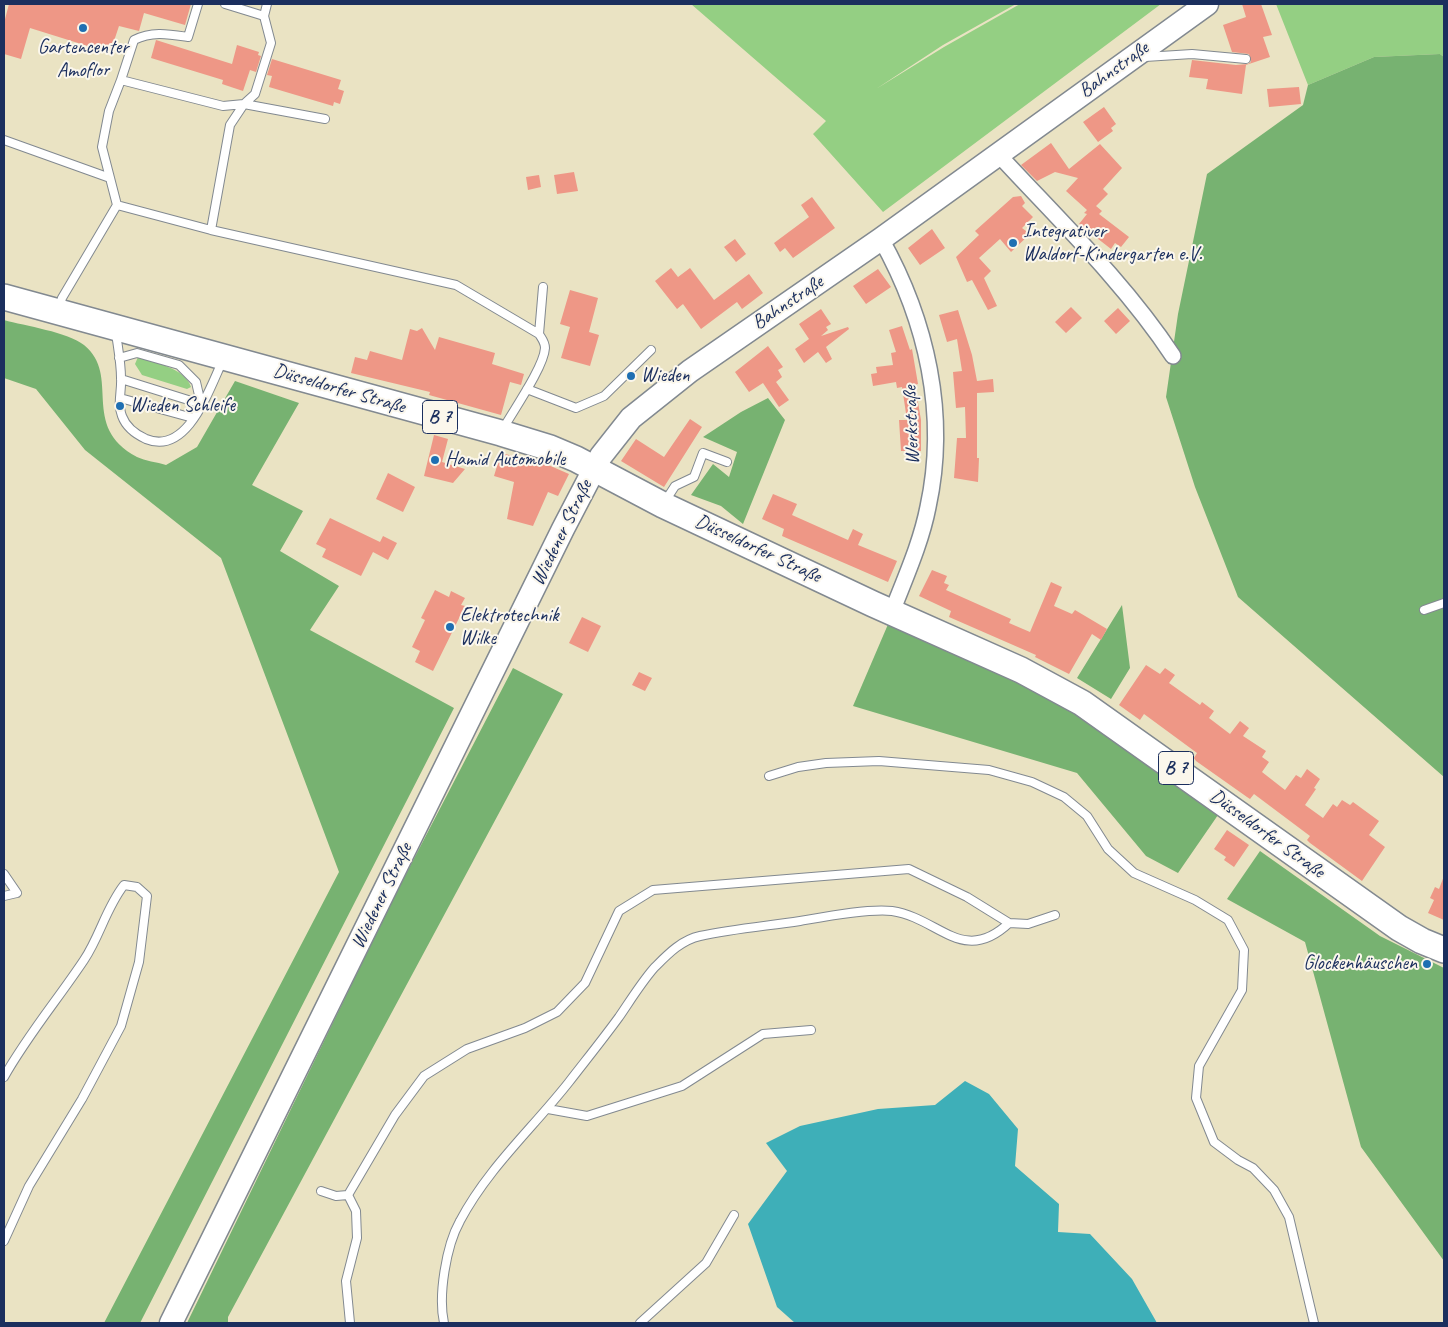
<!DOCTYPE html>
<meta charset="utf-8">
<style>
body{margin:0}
#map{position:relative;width:1448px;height:1327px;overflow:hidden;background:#eae3c3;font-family:Caveat,sans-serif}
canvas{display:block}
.frame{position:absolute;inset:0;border:5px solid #1b2f5e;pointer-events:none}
</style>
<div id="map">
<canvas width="1448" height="1327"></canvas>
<div class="frame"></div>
</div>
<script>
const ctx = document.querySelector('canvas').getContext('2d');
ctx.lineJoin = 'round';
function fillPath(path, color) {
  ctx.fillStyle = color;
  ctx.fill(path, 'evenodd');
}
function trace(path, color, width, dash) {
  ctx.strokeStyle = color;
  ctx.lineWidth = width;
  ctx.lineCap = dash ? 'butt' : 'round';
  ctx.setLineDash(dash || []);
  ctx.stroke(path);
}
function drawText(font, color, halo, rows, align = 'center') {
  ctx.font = font + ' Caveat,sans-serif';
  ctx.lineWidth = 4;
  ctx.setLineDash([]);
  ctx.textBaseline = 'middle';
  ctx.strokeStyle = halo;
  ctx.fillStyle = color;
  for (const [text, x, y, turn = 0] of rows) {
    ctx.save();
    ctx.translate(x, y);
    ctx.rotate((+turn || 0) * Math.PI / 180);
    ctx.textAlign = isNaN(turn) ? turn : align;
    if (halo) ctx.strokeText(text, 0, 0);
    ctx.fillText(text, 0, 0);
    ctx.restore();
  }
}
fillPath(new Path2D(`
 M691 4H1016L943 45 876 89 944 47 1020 4H1161L883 212 813 134 826 121Z
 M1276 4H1444V57L1440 54 1374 57 1308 85Z
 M138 357C155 363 185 368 191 387L187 389 142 375 135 364Z`), '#94cf83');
fillPath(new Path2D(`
 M1440 54 1444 57V777L1238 597 1195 487 1166 397 1178 314 1207 174 1303 105 1308 85 1374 57Z
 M4 320C25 326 68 332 84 345 122 376 79 426 137 457 145 461 157 462 166 465L197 447 235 381 299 403 252 485 303 511 280 551 339 586 310 630 454 708 140 1323H104L339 872 221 558 85 450 36 389 4 378Z
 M768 398 785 420 743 524 721 506 691 495 713 464 729 477 737 452 703 437 741 412Z
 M1122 605 1130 668 1111 699 1077 678Z
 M889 622 1015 677 1105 733 1218 815 1178 873 1146 856 1077 773 853 706Z
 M513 668 563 694 228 1317V1323H187L393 899Z
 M1260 851 1380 936 1444 968V1261L1361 1147 1305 942 1227 899Z`), '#77b271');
fillPath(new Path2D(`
 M965 1081 989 1094 1018 1129 1015 1166 1059 1204 1058 1232 1090 1234 1132 1279 1157 1323H795L777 1307 748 1224 787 1171 766 1143 800 1126 878 1109 935 1105Z`), '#3eafb8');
fillPath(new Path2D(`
 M9 4H191L185 25 144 13 139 31 119 26 110 53 30 28 21 59 4 54V23Z
 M1242 4H1261L1272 35 1263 37 1270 57 1246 65 1242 94 1206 89 1208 79 1189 77 1192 60 1236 65 1248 64 1251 62 1249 54 1232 52 1223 25 1246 17Z
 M156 40 232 64 237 45 259 52 258 55 261 56 256 72 250 70 243 91 222 84 223 80 151 58Z
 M272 59 341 80 338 89 344 91 340 104 334 102 333 106 269 87 272 76 267 75Z
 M1299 87 1301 104 1269 107 1267 89Z
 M1104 107 1116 124 1111 128 1113 131 1098 142 1083 122Z
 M1051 143 1069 169 1100 144 1122 168 1103 189 1108 194 1096 206 1102 211 1099 214 1129 237 1121 247 1115 243 1111 249 1079 224 1087 214 1084 213 1087 210 1066 191 1078 178 1055 172 1037 181 1021 165Z
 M574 172 578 191 557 194 554 175Z
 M539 175 541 187 528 190 526 177Z
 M1021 196 1025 203 1022 206 1033 217 1022 228 1030 234 1011 252 1000 239 979 258 991 271 984 278 997 306 988 310 972 280 967 282 956 257 979 235 975 231 1013 197Z
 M812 197 835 228 793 258 785 248 780 252 774 243 809 217 801 205Z
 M932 229 945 248 920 265 908 248Z
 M735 239 746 254 736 262 724 247Z
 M671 268 678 277 690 268 714 300 749 274 763 293 742 309 737 302 701 329 683 304 677 309 655 281Z
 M878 269 891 287 866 304 853 286Z
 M570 290 598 298 589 332 599 335 590 366 561 358 570 327 560 324Z
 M1071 307 1082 318 1066 333 1055 322Z
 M1118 308 1130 321 1116 334 1104 321Z
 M821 309 831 324 826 327 828 330 821 336 848 327 849 329 826 347 832 359 826 363 818 352 804 363 795 349 809 339 799 324Z
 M958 310 972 355 977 381 993 379 994 392 977 393V458H979L978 482 954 478 957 438H966L965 407 956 408 953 372 962 371 957 339 947 342 939 315Z
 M902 326 910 350 912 349 918 384 915 385 921 420V451H901L899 420H907L902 387 897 388 896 382 873 386 871 374 877 373 876 367 893 365 891 353 896 352 889 330Z
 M422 328 435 350 439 337 495 353 492 364 524 374 521 385 510 382 501 415 429 395 430 392 351 373 355 357 367 360 370 351 402 360 410 329 417 331Z
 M768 346 783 367 778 370 782 377 776 382 789 400 779 407 763 383 749 392 735 372Z
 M690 419 702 427 664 487 621 461 636 439 664 457Z
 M434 435 448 439 442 462 465 469 453 483 424 476Z
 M501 453 546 464 569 474 558 496 548 492 533 526 507 519 514 482 494 476Z
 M388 473 415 487 403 512 376 499Z
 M773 494 797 504 792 515 848 540 853 529 863 534 858 545 897 561 888 582 782 536 784 529 762 519Z
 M330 518 380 542 383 536 397 543 388 560 373 552 361 576 322 557 326 549 316 544Z
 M932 570 947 576 944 583 949 585 946 590 1011 619 1009 623 1030 632 1051 582 1062 587 1054 606 1072 614 1075 610 1107 629 1101 640 1092 634 1069 674 1035 657 1036 655 949 617 951 611 919 596Z
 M435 590 449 597 451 591 465 598 461 605 465 606 433 671 415 662 420 651 412 647 425 620 421 618Z
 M582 617 601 626 588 652 569 643Z
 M1146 665 1160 674 1165 668 1175 675 1169 683 1200 705 1202 702 1214 711 1209 718 1230 734 1240 721 1249 728 1243 736 1266 751 1262 757 1269 762 1262 772 1285 790 1296 775 1301 778 1307 769 1320 779 1314 788 1316 789 1305 805 1323 818 1333 804 1337 807 1342 800 1350 805 1353 802 1379 821 1369 835 1385 847 1362 881 1310 843 1307 840 1310 836 1254 794 1250 799 1247 797 1196 761 1194 758 1197 753 1144 714 1140 720 1119 705Z
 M639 672 652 678 645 691 632 685Z
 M1227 830 1249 845 1234 867 1224 860 1226 857 1214 849Z
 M1444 876V920L1428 913 1434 900 1430 898 1435 887 1439 889Z`), '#ee9786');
const service = new Path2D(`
 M264 16 267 4
 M1145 57 1192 54 1246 59
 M121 80 134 40C152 31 168 34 188 37L198 4
 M4 140 110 178
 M117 205 102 147 109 111 121 80 223 106 244 104 255 94 271 43 264 16 225 4
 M211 230 230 125 244 104 325 119
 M59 308 62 298 117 205 211 230 456 285 539 334C542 339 545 342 545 348 544 367 513 411 503 429
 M116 333C118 348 121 363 121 378 122 390 117 404 122 416 126 427 135 434 146 439 188 456 209 389 223 360
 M539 334 543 287
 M119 358 137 353 179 365 196 382 201 404
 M121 379 201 404
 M527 389 576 408 604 396 651 350
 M120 398 193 418
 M664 503 675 486 694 477 703 453 727 462
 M1424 610 1444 603
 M769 776 798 767 826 763 879 761 989 770 1032 782 1064 797 1087 816 1108 849 1134 873 1195 900 1228 920 1244 950 1242 990 1199 1066 1196 1098 1214 1142 1238 1160 1253 1168 1274 1190 1289 1217 1314 1323
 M4 874 17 893 4 896
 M4 1077C27 1036 58 999 84 960 100 936 106 908 124 885L137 887 147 896 139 962 121 1026 82 1099 29 1186 4 1241
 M548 1109 587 1116 682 1086 763 1034 811 1030
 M321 1191 336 1196 348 1195
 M350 1323 346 1281 357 1238 356 1211 348 1195 395 1115 424 1076 467 1049 525 1028 557 1012 585 983 619 911 653 890 909 869 967 897 1009 923 1028 924 1055 915
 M444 1323C438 1296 446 1246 460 1221 488 1168 532 1129 569 1082 586 1060 603 1039 619 1017 630 1001 641 983 654 968 667 955 681 940 700 936 732 929 767 926 800 921 823 917 869 908 892 911 939 918 963 966 1009 923
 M640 1323 706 1263 734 1215`);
const minor = new Path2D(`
 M998 154C1058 219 1124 282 1173 356
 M881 239C927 321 948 415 928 507 921 543 905 578 892 612`);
const secondary = new Path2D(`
 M171 1323 563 529 601 456 631 418 690 371 881 239 1207 4`);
const primary = new Path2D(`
 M4 297 501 433 550 448 576 459 663 505 873 604 1021 670 1082 703 1399 928 1422 941 1444 950`);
trace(service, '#828990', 10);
trace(minor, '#828990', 18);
trace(secondary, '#828990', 25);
trace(primary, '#828990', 28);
trace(service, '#fff', 8);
trace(minor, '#fff', 15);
trace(secondary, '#fff', 22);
trace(primary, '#fff', 25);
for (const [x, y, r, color] of [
 [83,28,5,"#1f6fb2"],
 [1013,243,5,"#1f6fb2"],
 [631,376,5,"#1f6fb2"],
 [120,406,5,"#1f6fb2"],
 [435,460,5,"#1f6fb2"],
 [450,627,5,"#1f6fb2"],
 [1427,964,5,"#1f6fb2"]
]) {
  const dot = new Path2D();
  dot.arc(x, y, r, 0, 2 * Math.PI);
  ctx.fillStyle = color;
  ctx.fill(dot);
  trace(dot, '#fbf7ec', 2);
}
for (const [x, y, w] of [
 [440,417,35],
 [1176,768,35]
]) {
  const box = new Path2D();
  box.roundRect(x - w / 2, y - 16.5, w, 33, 4);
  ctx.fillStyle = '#fbf7ec';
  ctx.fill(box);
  trace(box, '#1b2f5e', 1);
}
drawText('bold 19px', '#1b2f5e', null, [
 ["B 7",440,417],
 ["B 7",1176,768]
]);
drawText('20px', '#1b2f5e', '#fbf7ec', [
 ["Gartencenter",83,48,"center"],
 ["Amoflor",83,71,"center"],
 ["Integrativer",1023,232],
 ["Waldorf-Kindergarten e.V.",1023,255],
 ["Wieden",641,376],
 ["Wieden Schleife",130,406],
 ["Hamid Automobile",445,460],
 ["Elektrotechnik",460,616],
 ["Wilke",460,639],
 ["Glockenhäuschen",1417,964,"right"]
], 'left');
drawText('20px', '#1b2f5e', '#fbf7ec', [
 ["Bahnstraße",1114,70,-36],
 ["Bahnstraße",788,303,-34],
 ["Düsseldorfer Straße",339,389,16],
 ["Werkstraße",912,425,-92],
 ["Wiedener Straße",562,533,-64],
 ["Düsseldorfer Straße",758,549,25],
 ["Düsseldorfer Straße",1267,834,36],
 ["Wiedener Straße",382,896,-64]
]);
</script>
